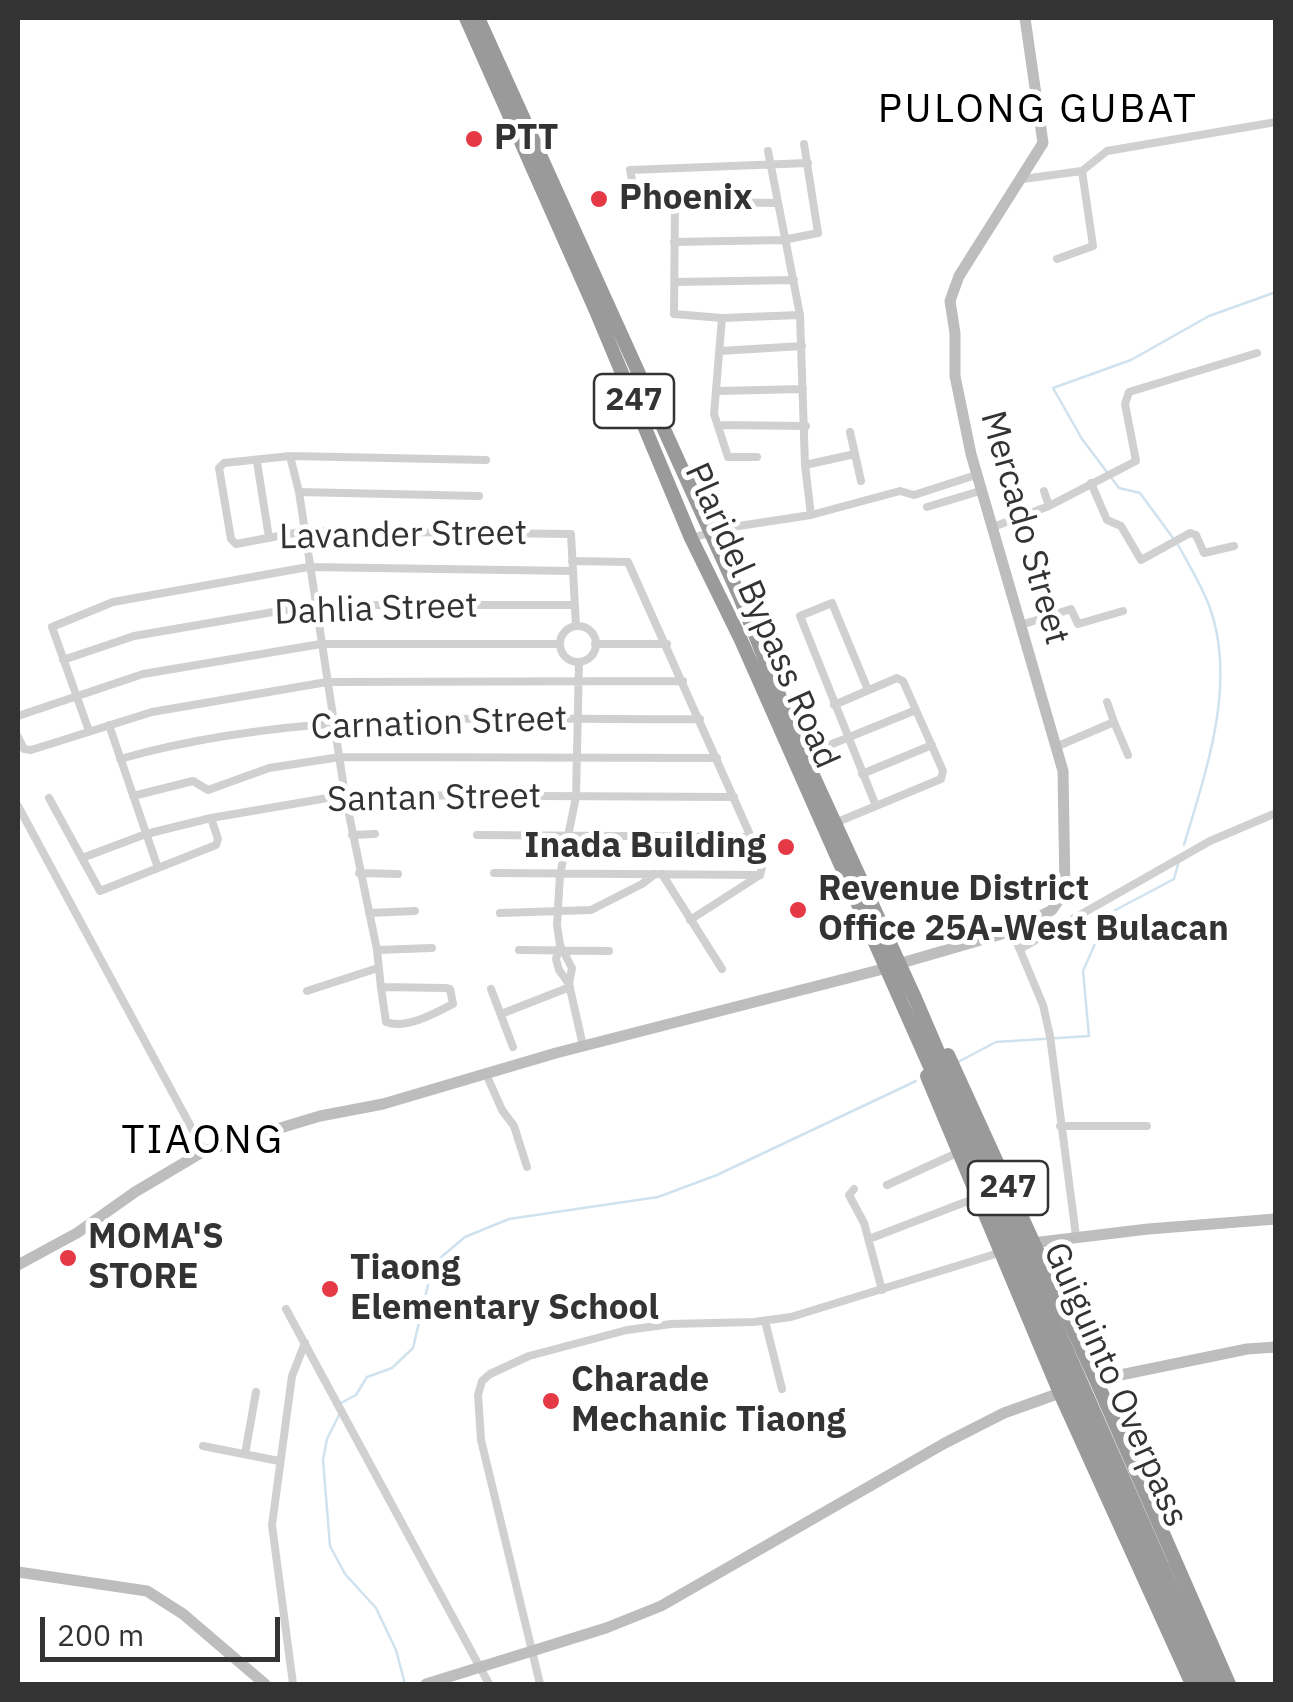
<!DOCTYPE html>
<style>
body{margin:0}
#map{position:relative;width:1293px;height:1702px;overflow:hidden;background:#fff;font-family:"IBM Plex Sans",sans-serif}
canvas{display:block}
.frame{position:absolute;inset:0;border:20px solid #333;pointer-events:none}
.scale{position:absolute;left:40px;top:1617px;width:240px;height:45px;box-sizing:border-box;border:5px solid #333;border-top:0;padding-left:12px;font-size:30px;line-height:35px;white-space:nowrap;color:#333;-webkit-text-stroke:8px #fff;paint-order:stroke}
</style>
<div id="map">
<canvas width="1293" height="1702"></canvas>
<div class="frame"></div>
<div class="scale">200 m</div>
</div>
<script>
const ctx = document.querySelector('canvas').getContext('2d');
ctx.lineJoin = 'round';
function trace(path, color, width, dash) {
  ctx.strokeStyle = color;
  ctx.lineWidth = width;
  ctx.lineCap = dash ? 'butt' : 'round';
  ctx.setLineDash(dash || []);
  ctx.stroke(path);
}
function drawText(font, color, halo, rows, align = 'center') {
  ctx.font = font + ' "IBM Plex Sans",sans-serif';
  ctx.lineWidth = 10;
  ctx.setLineDash([]);
  ctx.textBaseline = 'middle';
  ctx.strokeStyle = halo;
  ctx.fillStyle = color;
  for (const [text, x, y, turn = 0] of rows) {
    ctx.save();
    ctx.translate(x, y);
    ctx.rotate((+turn || 0) * Math.PI / 180);
    ctx.textAlign = isNaN(turn) ? turn : align;
    if (halo) ctx.strokeText(text, 0, 0);
    ctx.fillText(text, 0, 0);
    ctx.restore();
  }
}
trace(new Path2D(`
 M1173 538 1140 493 1119 488 1082 439 1053 388 1131 360 1209 316 1276 292
 M1178 545C1189 565 1202 586 1210 608 1237 684 1206 771 1184 845
 M958 1062 996 1042 1089 1036 1083 971 1108 914 1174 879 1179 861
 M341 1403 356 1395 367 1377 392 1368 413 1348 433 1264 465 1237 509 1219 658 1197 717 1175 916 1081
 M339 1415 327 1439 323 1460 330 1546 345 1574 376 1608 396 1650 405 1684`), '#cfe2ee', 2.5);
trace(new Path2D(`
 M1023 179 1082 171 1107 151 1276 122
 M776 203 644 201 632 180 630 170 808 163
 M675 204 674 314 722 318 800 315
 M674 242 783 240 818 233 804 144
 M1057 259 1093 246 1082 171
 M675 282 794 280
 M722 318 714 414 728 457H757
 M720 351 802 346
 M718 391 803 389
 M718 425 806 426
 M850 432 861 481
 M290 456 299 492 345 795 377 950C379 974 382 998 386 1022 405 1030 436 1013 453 1004L450 989 445 988 381 987
 M486 460 290 456 224 463 219 468 231 539 236 544 305 531 571 534 576 626
 M257 462 269 538
 M805 465 855 454
 M1091 483 1107 520 1121 526 1141 560 1190 533 1196 535 1204 553 1234 546
 M1044 491 1049 506
 M299 492 479 496
 M927 507 980 491
 M811 515 900 491 914 495 976 475
 M993 527 1049 506 1136 461 1125 404 1129 392 1257 353
 M691 538 732 527 811 515 805 465 800 315 768 151
 M572 561 628 562 751 837 762 867 760 875
 M1021 625 1071 609 1078 624 1123 611
 M560 644a18 18 0 1 1 36 0a18 18 0 1 1-36 0Z
 M595 644H667
 M63 660 134 636 314 605H575
 M868 690 832 603 800 616 876 806
 M834 705 897 678 903 681 943 771 941 779 835 823
 M18 716 143 674 321 644H560
 M1114 722 1128 755
 M109 725 158 868
 M89 731 52 627 113 602 308 567 573 571
 M18 737 24 749 31 750 152 712 327 682 683 681
 M1058 746 1114 722 1107 702
 M805 755 916 710
 M120 759C307 706 508 721 700 719
 M862 774 932 745
 M133 796 193 781 208 790 269 768 340 757 717 758
 M49 798 100 891 216 845 218 839 211 818
 M18 806 204 1151
 M352 835 375 834
 M477 835 751 837
 M82 858 146 834 211 818 345 795 734 797
 M359 873 398 874
 M494 873 760 875
 M662 874 722 969
 M369 913 415 911
 M500 913 591 910 642 884 655 874
 M690 920 760 875
 M1012 931 1043 1005 1050 1036 1076 1236
 M560 945 572 968 569 984 583 1046
 M1020 949 1210 841 1276 813
 M377 950 432 948
 M519 950 609 951
 M569 984 559 970 556 959 560 945 557 925 560 875 576 797 579 662
 M491 989 513 1047
 M307 991 378 968
 M501 1014 570 987
 M487 1076 502 1110 514 1126 527 1167
 M1060 1126H1147
 M887 1185 957 1153
 M854 1189 849 1195 864 1223 882 1290
 M869 1239 968 1201 978 1200
 M286 1309 489 1684
 M765 1321 782 1389
 M203 1446 279 1461
 M245 1454 256 1392
 M293 1684 272 1525 292 1376 305 1343
 M540 1684 481 1440 478 1395 482 1381 490 1374 529 1356 627 1330 671 1324 754 1322 791 1317 1002 1252`), '#d0d0d0', 8);
trace(new Path2D(`
 M898 964 1012 931 1052 910 1065 891 1063 771 971 454 955 376V333L950 301 959 276 1043 143 1025 18
 M1032 1243 1148 1229 1276 1219
 M18 1265 77 1233 135 1192 204 1151 320 1116 383 1104 556 1053 887 968
 M1096 1380 1247 1349 1276 1347
 M18 1572 147 1591 183 1614 265 1684
 M426 1684 606 1628 661 1606 945 1443 1004 1413 1060 1393`), '#bdbdbd', 11);
trace(new Path2D(`
 M466 18 596 311 691 538 741 640 1015 1259
 M478 18 739 595 800 747 915 998 1025 1255
 M948 1055 1096 1380 1229 1684
 M927 1076 1060 1393 1192 1684
 M1162 1566 1214 1684
 M1153 1571 1203 1684`), '#9a9a9a', 14);
trace(new Path2D(`
 M1025 1255 1162 1566
 M1015 1259 1153 1571`), '#9a9a9a', 14);
for (const [x, y, r, color] of [
 [474,139,10,"#e63946"],
 [599,199,10,"#e63946"],
 [786,847,10,"#e63946"],
 [798,910,10,"#e63946"],
 [68,1258,10,"#e63946"],
 [330,1289,10,"#e63946"],
 [551,1401,10,"#e63946"]
]) {
  const dot = new Path2D();
  dot.arc(x, y, r, 0, 2 * Math.PI);
  ctx.fillStyle = color;
  ctx.fill(dot);
  trace(dot, '#fff', 4);
}
for (const [x, y, w] of [
 [634,401,80],
 [1008,1188,80]
]) {
  const box = new Path2D();
  box.roundRect(x - w / 2, y - 27, w, 54, 8);
  ctx.fillStyle = '#fff';
  ctx.fill(box);
  trace(box, '#333', 2.5);
}
drawText('bold 32px', '#333', null, [
 ["247",634,401],
 ["247",1008,1188]
]);
drawText('bold 35px', '#333', '#fff', [
 ["PTT",494,139],
 ["Phoenix",619,199],
 ["Inada Building",766,847,"right"],
 ["Revenue District",818,890],
 ["Office 25A-West Bulacan",818,930],
 ["MOMA'S",88,1238],
 ["STORE",88,1278],
 ["Tiaong",350,1269],
 ["Elementary School",350,1309],
 ["Charade",571,1381],
 ["Mechanic Tiaong",571,1421]
], 'left');
drawText('35px', '#333', '#fff', [
 ["Mercado Street",1024,528,74],
 ["Lavander Street",403,536,-1],
 ["Dahlia Street",376,610,-2],
 ["Plaridel Bypass Road",761,616,66],
 ["Carnation Street",439,724,-2],
 ["Santan Street",434,799,-1],
 ["Guiguinto Overpass",1115,1385,66]
]);
ctx.letterSpacing = '2.5px';
drawText('40px', '#000', '#fff', [
 ["PULONG GUBAT",1038,110],
 ["TIAONG",203,1141]
]);
ctx.letterSpacing = '0px';
</script>
